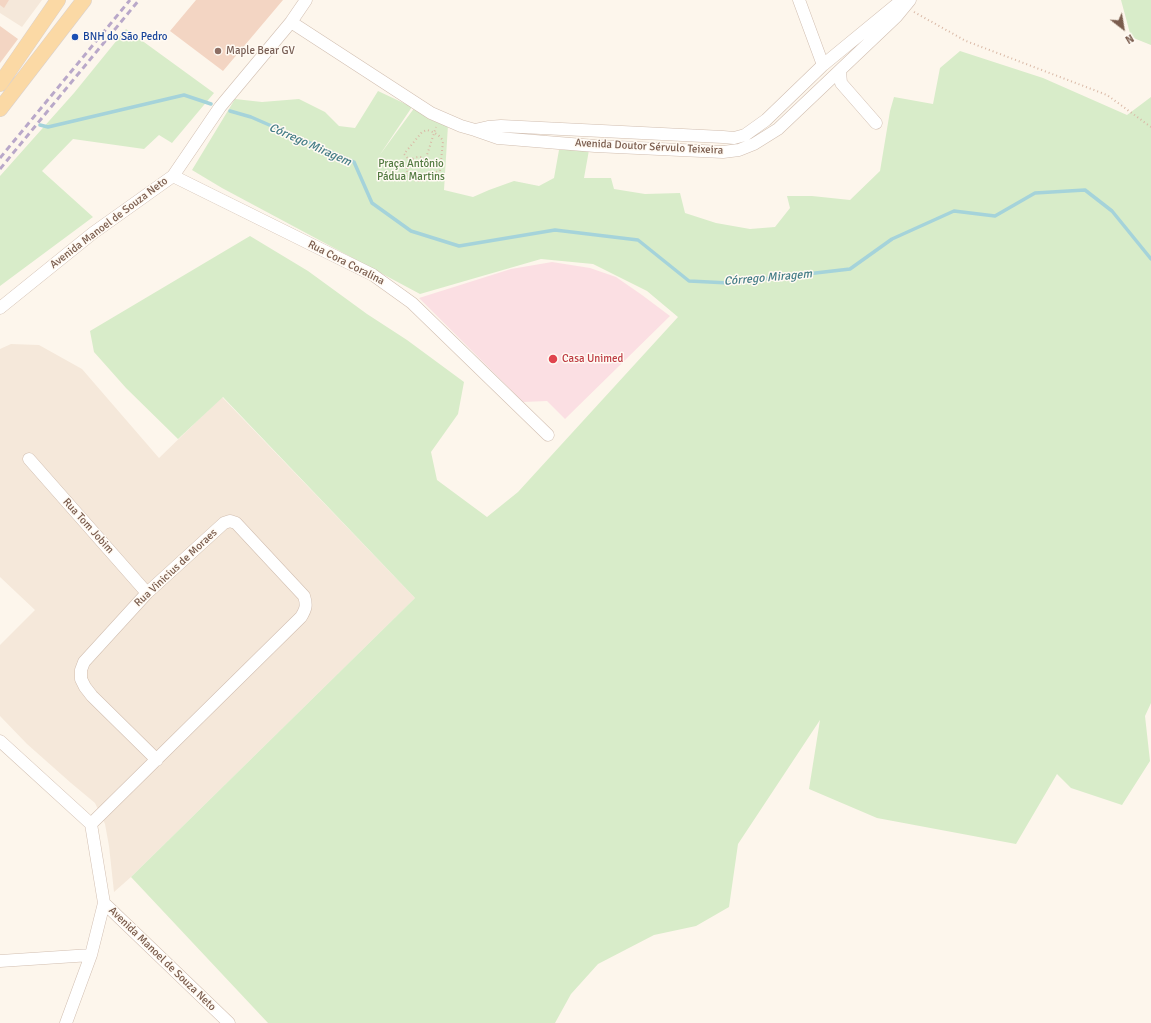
<!DOCTYPE html>
<meta charset="utf-8">
<style>
body{margin:0}
#map{position:relative;width:1151px;height:1023px;overflow:hidden;background:#fdf6ec;font-family:Signika,sans-serif}
canvas{display:block}
.north{position:absolute;left:1103px;top:8px;width:40px;height:40px;-webkit-text-stroke:3px #fffaf3;paint-order:stroke;rotate:149deg;font-size:11px;font-weight:700;line-height:16px;text-align:center;color:#7a5c4d}
.north::after{content:'';display:block;margin:auto;width:14px;height:18px;background:#7a5c4d;clip-path:polygon(50% 0,100% 100%,50% 72%,0 100%)}
</style>
<div id="map">
<canvas width="1151" height="1023"></canvas>
<div class="north">N</div>
</div>
<script>
const ctx = document.querySelector('canvas').getContext('2d');
ctx.lineJoin = 'round';
function fillPath(path, color) {
  ctx.fillStyle = color;
  ctx.fill(path, 'evenodd');
}
function trace(path, color, width, dash) {
  ctx.strokeStyle = color;
  ctx.lineWidth = width;
  ctx.lineCap = dash ? 'butt' : 'round';
  ctx.setLineDash(dash || []);
  ctx.stroke(path);
}
function drawText(font, color, halo, rows, align = 'center') {
  ctx.font = font + ' Signika,sans-serif';
  ctx.lineWidth = 3;
  ctx.setLineDash([]);
  ctx.textBaseline = 'middle';
  ctx.strokeStyle = halo;
  ctx.fillStyle = color;
  for (const [text, x, y, turn = 0] of rows) {
    ctx.save();
    ctx.translate(x, y);
    ctx.rotate((+turn || 0) * Math.PI / 180);
    ctx.textAlign = isNaN(turn) ? turn : align;
    if (halo) ctx.strokeText(text, 0, 0);
    ctx.fillText(text, 0, 0);
    ctx.restore();
  }
}
fillPath(new Path2D(`
 M0 0H42L22 27 0 13Z
 M11 344 39 345 82 369 159 458 222 397 415 598 131 877 114 892 109 846 105 824 95 803 71 783 27 744 0 716V645L35 610 0 577V349Z`), '#f5e8da');
fillPath(new Path2D(`
 M552 262 590 268 616 277 642 295 670 316 565 419 547 401 523 402 419 298 511 269Z`), '#fbdfe3');
fillPath(new Path2D(`
 M1121 0H1151V45L1131 37Z
 M126 29 214 93 172 143 159 135 144 149 73 139 42 171 93 217 0 286V176L74 93Z
 M960 51 1043 78 1127 115 1151 97V703L1145 716 1150 761 1122 805 1071 788 1057 774 1016 844 877 818 809 789 820 720 738 844 729 907 696 926 654 935 598 964 571 994 555 1023H268L131 877 415 598 223 397 178 439 126 388 94 352 90 331 250 236 308 271 367 314 407 340 464 382 458 414 431 452 437 480 487 517 518 492 678 317 647 291 593 264 541 259 420 294 222 188 192 170 235 99 262 102 299 99 325 112 339 126 355 128 378 91 412 107 379 156 415 107 448 125 444 190 473 197 489 190 514 181 539 186 554 178 559 150H589L584 178H611L614 189 645 194 680 193 685 213 716 223 750 229 775 227 790 208 787 196H812L850 200 880 171 890 111 894 97 933 104 940 68Z`), '#d8ecc9');
trace(new Path2D(`
 M230 111 251 117 354 162 372 203 411 231 459 246 555 230 638 240 689 281 729 283 850 269 892 239 954 211 995 216 1035 193 1085 190 1112 211 1151 259
 M40 125 48 127 184 95 211 104`), '#a5d3da', 3.5);
fillPath(new Path2D(`
 M0 0H9L4 8 0 5Z
 M196 0H283L223 71 170 31Z
 M0 26 18 39 0 63Z`), '#f3d5c3');
const minor = new Path2D(`
 M799 0 823 65
 M291 22 431 113 461 126 475 130 498 138 595 146 723 152 739 150 754 144 778 129 896 17 910 0
 M840 71 841 83 876 123
 M475 130 488 127 501 126 723 137 734 138 745 135 766 120 823 65 902 0
 M173 176 373 275 412 303 548 435
 M0 308 93 233 173 176 220 107 291 22 306 0
 M29 459 147 593
 M0 741 91 824 104 903 229 1023
 M91 824 301 617C306 609 307 605 304 596L236 523 230 521 224 523 147 593 84 662 81 670V679L85 687 92 696 157 760
 M0 961 91 955
 M66 1023 91 955 104 903`);
const major = new Path2D(`
 M0 84 58 0
 M0 109 84 0`);
trace(minor, '#d1beb0', 13);
trace(major, '#dad1cd', 16);
trace(new Path2D(`
 M914 12 966 41 1107 95 1151 127
 M407 169a12 12 0 1 1 24 0a12 12 0 1 1-24 0Z
 M426 158 436 127
 M410 161 404 154 422 132 427 130C433 132 439 134 443 141L440 171 432 173`), '#d9b8a5', 2, [1, 3]);
trace(minor, '#fff', 12);
trace(major, '#fbd9a5', 15);
trace(new Path2D(`
 M0 158 130 0
 M0 169 139 0`), '#b9a8c9', 3, [6, 4]);
for (const [x, y, r, color] of [
 [75,37,4,"#1a4fb4"],
 [218,51,4,"#8d6e63"],
 [553,359,5,"#e0444e"]
]) {
  const dot = new Path2D();
  dot.arc(x, y, r, 0, 2 * Math.PI);
  ctx.fillStyle = color;
  ctx.fill(dot);
  trace(dot, '#fffaf3', 1.5);
}
drawText('11px', '#164399', '#fffaf3', [
 ["BNH do São Pedro",83,37]
], 'left');
drawText('11px', '#785e54', '#fffaf3', [
 ["Maple Bear GV",226,51]
], 'left');
drawText('11px', '#7a5c4d', '#fffaf3', [
 ["Avenida Doutor Sérvulo Teixeira",649,147,3],
 ["Avenida Manoel de Souza Neto",109,223,-37],
 ["Rua Cora Coralina",346,263,27],
 ["Rua Tom Jobim",88,526,48],
 ["Rua Vinicius de Moraes",176,568,-43],
 ["Avenida Manoel de Souza Neto",162,959,44]
]);
drawText('11px', '#537a41', '#fffaf3', [
 ["Praça Antônio",411,164],
 ["Pádua Martins",411,177]
]);
drawText('11px', '#be3a42', '#fffaf3', [
 ["Casa Unimed",562,359]
], 'left');
drawText('italic 12px', '#437c86', '#fffaf3', [
 ["Córrego Miragem",310,145,24],
 ["Córrego Miragem",768,278,-5]
]);
</script>
